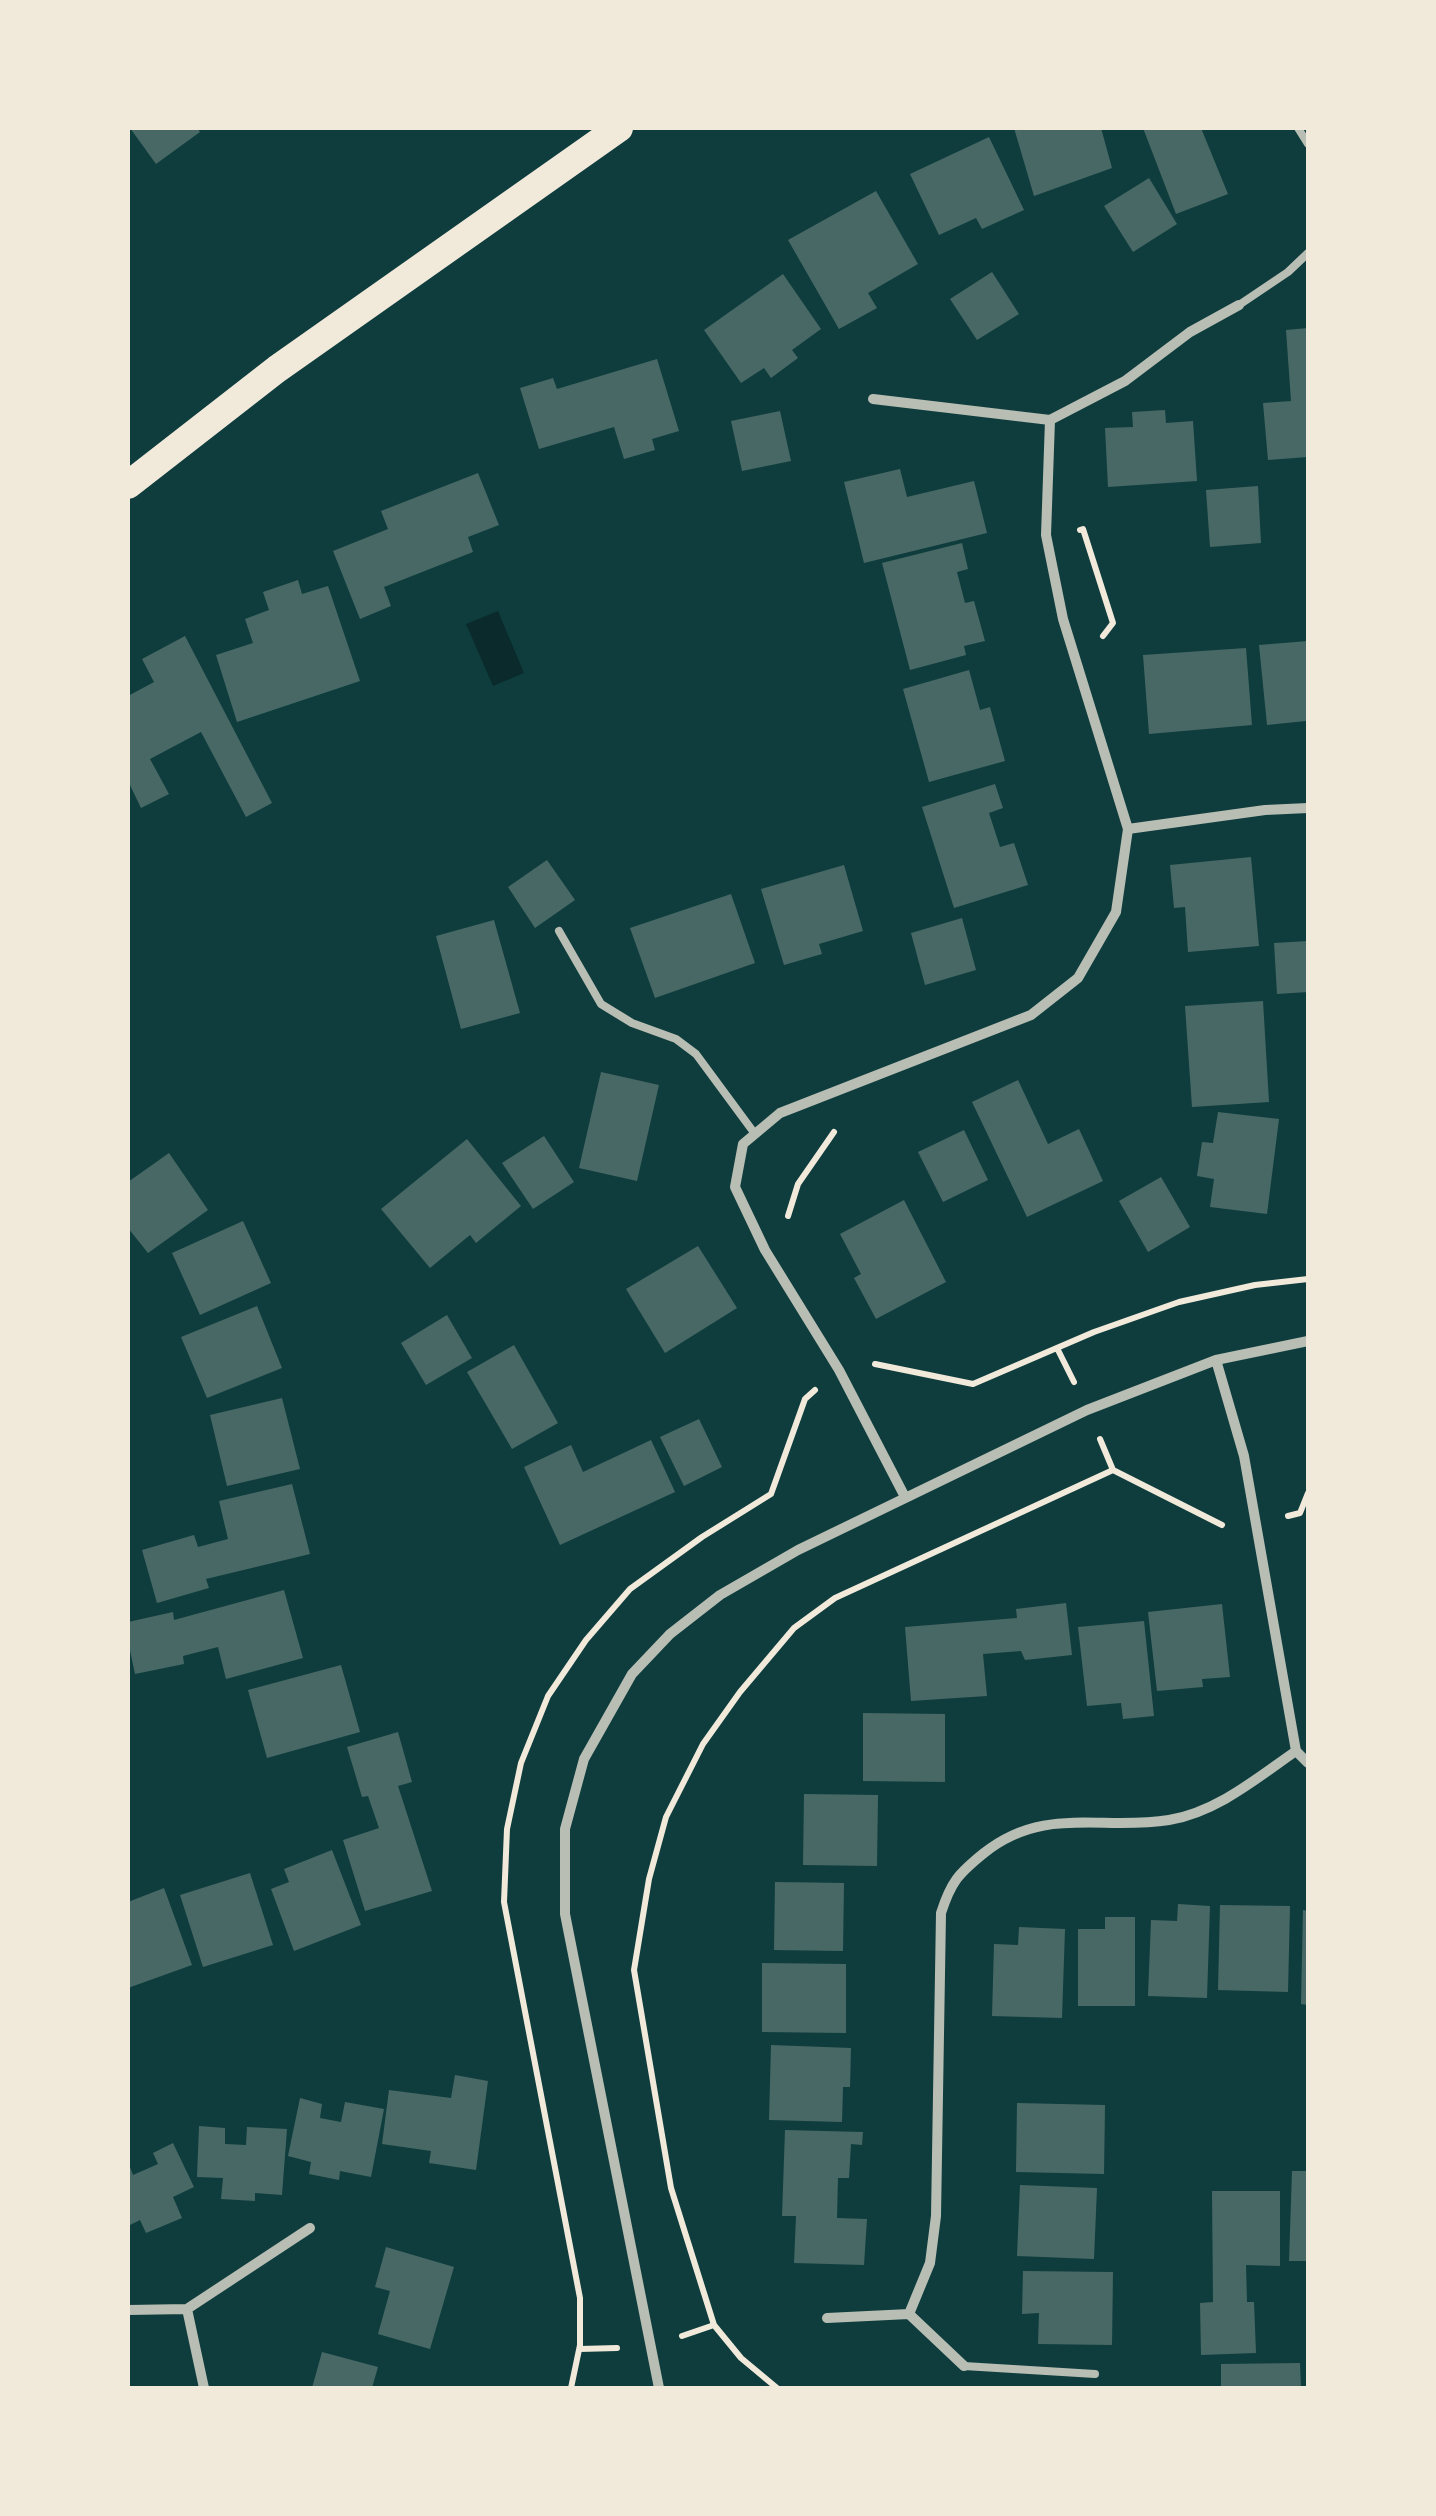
<!DOCTYPE html>
<style>
body{margin:0}
#map{position:relative;width:1436px;height:2516px;overflow:hidden;background:#0f3d3e;font-family:Montserrat,sans-serif}
canvas{display:block}
.frame{position:absolute;inset:0;border:130px solid #f1e9da;pointer-events:none}
</style>
<div id="map">
<canvas width="1436" height="2516"></canvas>
<div class="frame"></div>
</div>
<script>
const ctx = document.querySelector('canvas').getContext('2d');
ctx.lineJoin = 'round';
function fillPath(path, color) {
  ctx.fillStyle = color;
  ctx.fill(path, 'evenodd');
}
function trace(path, color, width, dash) {
  ctx.strokeStyle = color;
  ctx.lineWidth = width;
  ctx.lineCap = dash ? 'butt' : 'round';
  ctx.setLineDash(dash || []);
  ctx.stroke(path);
}
fillPath(new Path2D(`
 M498 611 524 673 493 686 466 624Z`), '#0a2a2b');
fillPath(new Path2D(`
 M130 128H197L200 132 156 164Z
 M1014 128H1101L1112 168 1034 196Z
 M1143 128H1201L1228 194 1176 214Z
 M989 137 1024 210 982 229 976 218 939 235 910 174Z
 M1149 178 1177 224 1133 252 1104 206Z
 M876 191 918 264 868 293 877 308 839 329 788 240Z
 M992 272 1019 314 977 340 950 299Z
 M783 274 821 329 792 350 798 358 771 378 764 368 741 383 704 330Z
 M1308 328V457L1268 460 1263 403 1291 401 1286 330Z
 M657 359 679 431 652 439 655 450 624 459 614 427 539 449 520 388 553 378 557 389Z
 M1165 410 1166 423 1193 421 1197 481 1108 487 1105 428 1133 427 1132 412Z
 M780 411 791 461 742 471 731 421Z
 M900 469 907 497 974 481 987 533 864 563 844 482Z
 M478 473 499 525 468 537 473 552 384 587 391 606 360 619 333 551 388 529 381 511Z
 M1258 486 1261 543 1210 547 1206 490Z
 M962 543 968 569 957 572 965 603 974 601 985 641 964 646 966 655 910 670 882 563Z
 M298 580 302 594 328 586 360 681 237 722 216 655 253 643 245 619 269 610 263 592Z
 M185 636 272 803 246 817 201 732 150 759 169 794 141 808 128 781V696L154 682 142 659Z
 M1308 641 1306 721 1267 725 1259 645Z
 M1246 648 1252 725 1149 734 1143 655Z
 M969 670 980 710 990 707 1005 761 929 782 903 689Z
 M995 784 1003 808 989 813 1000 847 1014 843 1028 885 954 908 922 807Z
 M1251 857 1259 946 1188 952 1185 907 1174 908 1170 865Z
 M547 860 575 900 535 928 508 887Z
 M844 865 863 931 819 944 822 954 784 965 761 889Z
 M731 894 755 963 655 998 630 928Z
 M962 918 976 970 925 985 911 933Z
 M494 920 520 1013 461 1029 436 936Z
 M1308 941V992L1277 994 1274 943Z
 M1263 1001 1269 1102 1192 1107 1185 1006Z
 M601 1072 659 1085 637 1181 579 1168Z
 M1018 1080 1048 1144 1079 1129 1103 1181 1027 1217 972 1102Z
 M1218 1112 1279 1119 1267 1214 1210 1207 1214 1179 1197 1176 1202 1142 1213 1143Z
 M964 1130 988 1180 943 1202 918 1152Z
 M544 1136 574 1182 533 1209 502 1163Z
 M467 1139 521 1206 476 1243 470 1235 430 1268 381 1209Z
 M169 1153 208 1210 148 1253 128 1228V1182Z
 M1161 1177 1190 1227 1148 1252 1119 1201Z
 M904 1200 946 1282 876 1319 854 1278 861 1274 840 1234Z
 M243 1221 271 1283 200 1315 172 1253Z
 M698 1246 737 1308 665 1353 626 1289Z
 M257 1306 282 1368 207 1398 181 1337Z
 M447 1315 472 1358 426 1385 401 1343Z
 M514 1345 558 1423 512 1449 467 1372Z
 M282 1398 300 1469 227 1486 210 1415Z
 M699 1419 722 1467 684 1486 660 1437Z
 M651 1440 675 1492 560 1545 524 1467 571 1445 583 1472Z
 M292 1484 310 1554 206 1579 209 1588 157 1603 142 1550 194 1535 198 1547 228 1539 219 1501Z
 M284 1590 303 1658 226 1679 218 1647 183 1656 184 1664 135 1674 128 1641V1622L173 1612 174 1620Z
 M1066 1603 1072 1655 1025 1660 1021 1651 983 1654 987 1696 911 1701 905 1627 1017 1618 1016 1609Z
 M1222 1604 1230 1677 1202 1679 1203 1687 1157 1691 1148 1612Z
 M1144 1621 1154 1716 1123 1719 1121 1703 1087 1706 1078 1627Z
 M341 1665 360 1732 267 1758 248 1690Z
 M863 1713 945 1714V1782L863 1781Z
 M398 1732 412 1782 398 1786 432 1891 365 1911 343 1840 379 1828 368 1796 362 1797 347 1747Z
 M804 1794 878 1795 877 1866 803 1865Z
 M332 1850 361 1925 294 1951 271 1889 289 1882 284 1869Z
 M250 1873 273 1945 203 1967 180 1895Z
 M775 1882 844 1883 843 1951 774 1950Z
 M164 1888 192 1965 128 1988V1902Z
 M1178 1904 1210 1906 1207 1998 1148 1996 1151 1920 1177 1921Z
 M1220 1905 1290 1906 1288 1992 1218 1990Z
 M1303 1910 1308 1911V2005L1301 2004Z
 M1105 1917H1135V2006H1078V1929H1105Z
 M1019 1927 1065 1929 1062 2018 992 2016 994 1944 1018 1945Z
 M762 1963 846 1964V2033L762 2032Z
 M771 2045 851 2048 850 2087H843L842 2122 769 2120Z
 M455 2075 488 2081 476 2170 429 2163 431 2151 382 2144 389 2090 451 2098Z
 M300 2098 322 2104 320 2118 341 2122 345 2102 384 2109 371 2177 340 2171 339 2180 309 2174 311 2162 288 2156Z
 M1017 2103 1105 2105 1104 2174 1016 2172Z
 M199 2126 225 2128V2144L246 2145 247 2127 287 2129 282 2195 255 2193V2201L221 2199 223 2178 197 2177Z
 M785 2130 863 2132 862 2145 851 2144 849 2178H838L837 2218 867 2219 864 2265 794 2263 796 2216H782Z
 M173 2143 194 2187 173 2197 182 2218 146 2233 140 2220 128 2226V2162L133 2175 158 2164 153 2153Z
 M1292 2171H1308V2261H1289Z
 M1020 2185 1097 2188 1094 2259 1017 2256Z
 M1212 2191H1280V2266L1246 2265 1247 2302H1254L1256 2353 1201 2355 1200 2303 1213 2302Z
 M386 2247 454 2267 430 2349 378 2334 390 2291 375 2287Z
 M1023 2271 1113 2272 1112 2345 1038 2344 1039 2313 1022 2314Z
 M322 2352 378 2367 372 2388H312Z
 M1300 2363 1301 2388H1221V2364Z`), '#486865');
trace(new Path2D(`
 M1080 530 1083 529 1113 623 1103 636
 M788 1216 798 1184 834 1132
 M1057 1348 1074 1382
 M875 1364 973 1384 1094 1332 1179 1302 1255 1285 1308 1279
 M1100 1439 1113 1470
 M1288 1516 1300 1513 1308 1493
 M682 2336 714 2325
 M580 2349 617 2348
 M571 2388 580 2345V2298L504 1902 507 1829 521 1763 548 1696 586 1640 630 1589 702 1537 771 1494 805 1399 815 1390
 M777 2388 741 2358 714 2325 671 2188 634 1970 649 1879 666 1817 703 1744 740 1692 794 1628 835 1598 1113 1470 1222 1525`), '#f1e9da', 6);
trace(new Path2D(`
 M1298 128 1308 144
 M1239 305 1288 272 1308 253
 M559 931 601 1004 632 1023 676 1039 696 1054 755 1134
 M964 2366 1095 2374`), '#b8beb3', 8);
trace(new Path2D(`
 M873 399 1050 420 1125 381 1190 332 1239 305
 M1128 829 1265 810 1308 808
 M1216 1360 1244 1456 1296 1751 1308 1763
 M905 1497 839 1370 765 1250 735 1187 743 1144 780 1113 1031 1015 1078 978 1116 912 1128 829 1063 619 1046 535 1050 420
 M128 2310 187 2309
 M909 2314 930 2263 936 2216 941 1913C951 1882 958 1874 984 1853 1044 1805 1102 1831 1169 1820 1217 1812 1257 1778 1296 1751
 M827 2318 909 2314 964 2366
 M204 2388 187 2309 310 2228
 M659 2388 565 1914V1829L584 1759 632 1674 670 1634 720 1595 798 1550 1087 1410 1216 1360 1308 1341`), '#b8beb3', 10);
trace(new Path2D(`
 M128 485 277 369 619 128`), '#f1e9da', 28);
</script>
